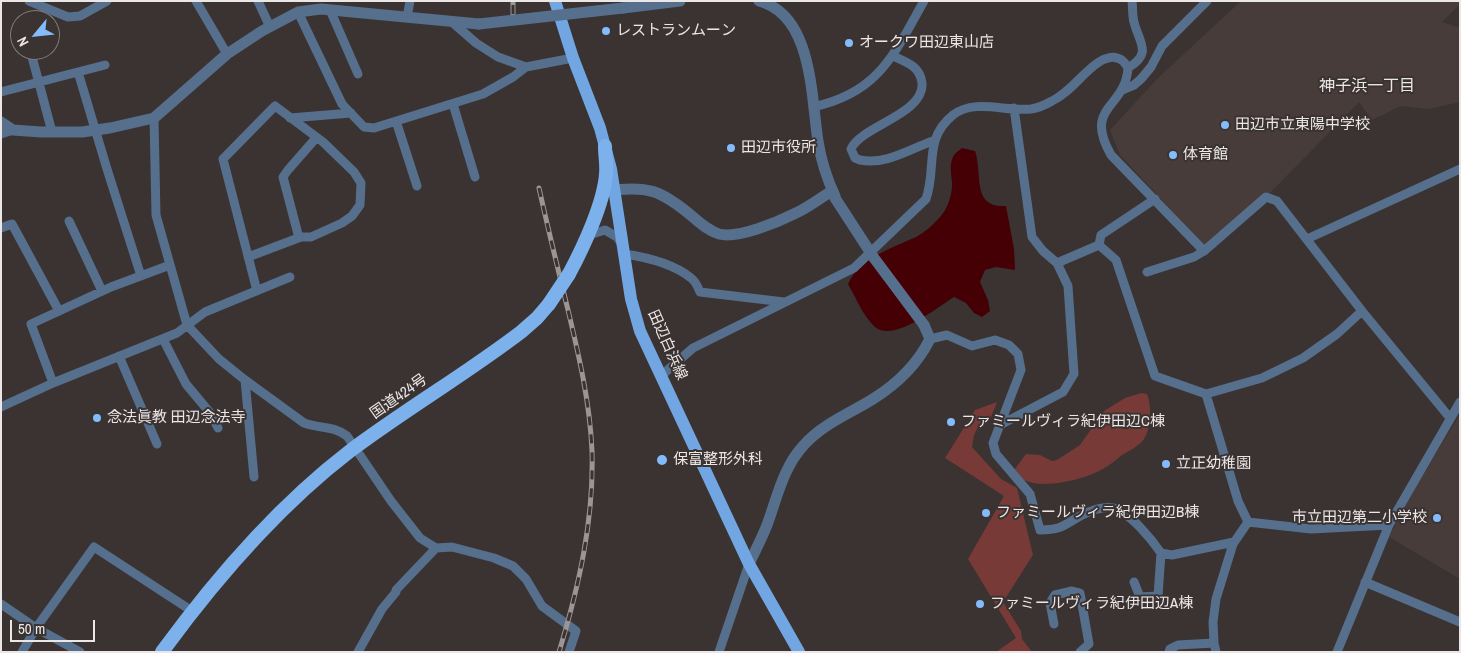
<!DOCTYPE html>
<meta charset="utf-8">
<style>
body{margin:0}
#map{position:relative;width:1461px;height:653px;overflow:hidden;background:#3a3332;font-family:"Archivo Narrow",sans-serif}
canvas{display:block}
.frame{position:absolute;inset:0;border:2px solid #ebe7e6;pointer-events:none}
.north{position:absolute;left:10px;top:10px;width:50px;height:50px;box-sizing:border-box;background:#3a3332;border:1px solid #817b7a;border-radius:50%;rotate:242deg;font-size:14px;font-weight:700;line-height:20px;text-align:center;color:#ebe7e6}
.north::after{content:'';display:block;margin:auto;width:18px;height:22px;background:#84bcfb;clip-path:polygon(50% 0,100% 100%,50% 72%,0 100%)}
.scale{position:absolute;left:10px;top:620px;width:85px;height:22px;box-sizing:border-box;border:2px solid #ebe7e6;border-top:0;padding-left:6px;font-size:15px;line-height:18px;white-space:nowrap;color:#ebe7e6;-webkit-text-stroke:4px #3a3332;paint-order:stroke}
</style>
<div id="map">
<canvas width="1461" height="653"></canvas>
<div class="frame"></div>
<div class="north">N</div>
<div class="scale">50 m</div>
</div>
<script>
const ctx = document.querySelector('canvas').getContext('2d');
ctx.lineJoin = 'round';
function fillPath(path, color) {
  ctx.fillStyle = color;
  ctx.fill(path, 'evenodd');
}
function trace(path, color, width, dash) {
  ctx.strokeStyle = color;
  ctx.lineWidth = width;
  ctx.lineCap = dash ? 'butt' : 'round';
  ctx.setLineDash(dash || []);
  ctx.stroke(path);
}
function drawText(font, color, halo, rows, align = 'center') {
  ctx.font = font + ' "Archivo Narrow","Noto Sans JP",sans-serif';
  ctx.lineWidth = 4;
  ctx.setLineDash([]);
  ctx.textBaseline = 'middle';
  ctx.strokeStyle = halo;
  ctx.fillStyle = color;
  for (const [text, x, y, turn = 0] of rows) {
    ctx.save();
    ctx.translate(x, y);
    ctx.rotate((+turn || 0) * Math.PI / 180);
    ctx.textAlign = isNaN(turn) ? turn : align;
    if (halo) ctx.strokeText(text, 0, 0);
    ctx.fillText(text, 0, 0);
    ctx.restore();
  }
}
fillPath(new Path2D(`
 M1241 1H1460V4L1442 22 1460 28V102L1429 109 1401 106 1372 120 1359 102 1266 197 1204 251 1162 200 1120 155 1110 130 1157 79Z
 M1460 414V579L1389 537 1413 492Z`), '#483c3a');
fillPath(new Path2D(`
 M1141 393 1147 394C1152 406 1151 428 1144 439 1139 446 1129 451 1122 455 1116 460 1110 465 1103 469 1085 479 1044 490 1024 480 1019 478 1018 474 1015 469L1026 454 1040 455 1052 461 1057 460 1080 445 1104 411 1125 398Z
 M997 402 989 422 980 423 974 435 972 447 1001 479 1017 488 1033 555 1003 602 1021 631 1022 639 1032 652H996L1016 638 968 559 1004 496 945 458 975 410Z`), '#773a37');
fillPath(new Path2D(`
 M962 148 975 151C983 174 971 208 1006 206L1014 249 1015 270 996 267 985 270 980 282 988 300 990 311 982 317 974 313 966 303 954 297C938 307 893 343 875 327 863 316 856 298 848 284 860 258 892 248 916 237 925 232 933 225 940 217 948 209 953 192 952 182 951 174 949 163 954 155 956 152 960 150 962 148Z`), '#450005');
trace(new Path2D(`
 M29 1 68 17 80 16 107 1
 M196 1 227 54
 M258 1 270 27
 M330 10 358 74
 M298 12 342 104 364 127 374 128 483 94 513 77 526 67
 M407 17 410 1
 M452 22 476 43 498 57 526 67 573 58
 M31 53 52 132
 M893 56C906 62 920 66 922 83 925 114 861 126 851 149L855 158 860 160C887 165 909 149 933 141
 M1128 68C1153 53 1139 43 1134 22 1132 15 1133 8 1132 1
 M78 72 107 169 141 276
 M1122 90 1134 85 1141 79 1151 67 1162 46 1207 1
 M1 92 105 65
 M453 104 475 177
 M813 107C879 93 894 54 924 1
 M1014 108 1032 237 1043 251 1057 263 1099 245 1101 235 1155 199
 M154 118 156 215 187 325 219 359 245 380 304 423C321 429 332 425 347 436L391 501 420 538 436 548 452 547 494 558 513 566 526 579 542 606 576 631 569 652
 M290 118 351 113
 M396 121 417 186
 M1 134 13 130
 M69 221 102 291
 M1 228 12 224 59 311
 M299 238 283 177 288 170 316 138
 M588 239 592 234 605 230 617 237 621 243
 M1307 239 1460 169
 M1099 245 1116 260 1155 376 1206 394 1262 378 1303 358 1337 334 1362 311
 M624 254C645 257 674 264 691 278 695 281 698 287 700 292L784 302
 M248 257 301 237H311L342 223 352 216 360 205 361 183 354 172 323 142 275 106 223 159 257 291
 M1147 272 1194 257 1204 251
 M163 339 186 384 211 414 218 428
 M930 339 947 335 972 346 995 340 1009 345 1018 354 1021 370 993 443 996 454 1030 494 1040 530C1061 530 1063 526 1080 516 1089 511 1103 506 1113 508 1130 512 1152 540 1161 553L1172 555 1234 542
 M119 356 157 444
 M662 375 693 348 854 268 926 199C937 168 923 139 953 115 975 98 1005 112 1031 109 1038 108 1045 105 1052 101 1071 92 1082 73 1099 62 1103 59 1112 56 1117 58 1122 59 1126 64 1128 68 1125 110 1083 105 1111 155L1204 251 1266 197 1277 201 1362 311 1450 418
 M245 380 254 477
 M53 383 31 324 111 287 170 265
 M1206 394 1238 501 1248 522
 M1 407 53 383 177 333 205 312 290 277
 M1000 425 1063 392 1074 374 1068 286 1057 263
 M1248 522 1311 529 1389 525
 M1134 582 1140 597 1158 596 1161 553
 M1365 582 1460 622
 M1 604 36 628 80 652
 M1054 624 1050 603 1055 595 1072 591 1080 593 1089 644 1080 652
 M22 652 36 628 94 547 192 611
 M358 652 382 609 396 592V590L436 548
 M719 652 749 564
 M1169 652 1170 649 1178 645 1214 643
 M1216 652 1214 643 1213 622 1216 599 1233 544 1248 522
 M1337 652 1389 525 1460 402`), '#556f8d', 9);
trace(new Path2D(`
 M759 1C813 15 811 97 818 141 821 160 827 179 835 196
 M623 8 680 1
 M1 122 13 130 41 132H82L110 128 154 118 227 54 262 31 298 12 321 9 479 24
 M606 191C648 185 661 190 693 217 701 224 709 231 719 234 738 239 778 222 796 213 809 207 820 198 832 191
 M749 564C755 551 762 538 767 525 777 498 783 468 803 446 822 424 849 414 873 399 897 384 917 365 930 339L924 325`), '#556f8d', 11);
trace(new Path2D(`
 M555 1 573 58 600 128 611 169 631 299 640 331 749 564 799 652`), '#71a6e3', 12);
trace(new Path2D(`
 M569 274C583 248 604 203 606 174 607 165 605 156 605 146
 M162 652C216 578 277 507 350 451 406 409 466 374 521 332L537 318 549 304`), '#7db1ec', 14);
const rail = new Path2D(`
 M513 14V1
 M539 188C548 229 558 269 568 310 579 356 590 403 592 451 594 520 579 586 559 652`);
trace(rail, '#9b9695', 5);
trace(rail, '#3a3332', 3, [9]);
trace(new Path2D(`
 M479 24 623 8
 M835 198 874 258 924 325`), '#556f8d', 11);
trace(new Path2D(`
 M549 304 569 274`), '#7db1ec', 14);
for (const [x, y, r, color] of [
 [606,31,5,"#84bcfb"],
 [849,43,5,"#84bcfb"],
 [1225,125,5,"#84bcfb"],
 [731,148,5,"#84bcfb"],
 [1173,155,5,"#84bcfb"],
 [97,418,5,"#84bcfb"],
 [951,422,5,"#84bcfb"],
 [662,460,6,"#84bcfb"],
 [1166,464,5,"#84bcfb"],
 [986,513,5,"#84bcfb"],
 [1437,518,5,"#84bcfb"],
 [980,604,5,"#84bcfb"]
]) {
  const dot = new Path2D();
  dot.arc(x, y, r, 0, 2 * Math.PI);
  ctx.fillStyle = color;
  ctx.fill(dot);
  trace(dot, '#3a3332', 2);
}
drawText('15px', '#ebe7e6', '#3a3332', [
 ["レストランムーン",616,31],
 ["オークワ田辺東山店",859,43],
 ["田辺市立東陽中学校",1235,125],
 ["田辺市役所",741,148],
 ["体育館",1183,155],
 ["念法眞教 田辺念法寺",107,418],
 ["ファミールヴィラ紀伊田辺C棟",961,422],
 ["保富整形外科",673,460],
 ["立正幼稚園",1176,464],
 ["ファミールヴィラ紀伊田辺B棟",996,513],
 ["市立田辺第二小学校",1427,518,"right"],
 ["ファミールヴィラ紀伊田辺A棟",990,604]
], 'left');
drawText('15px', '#ebe7e6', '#3a3332', [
 ["田辺白浜線",667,345,66],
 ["国道424号",399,397,-35]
]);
drawText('16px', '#ebe7e6', '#3a3332', [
 ["神子浜一丁目",1367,87]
]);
</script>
